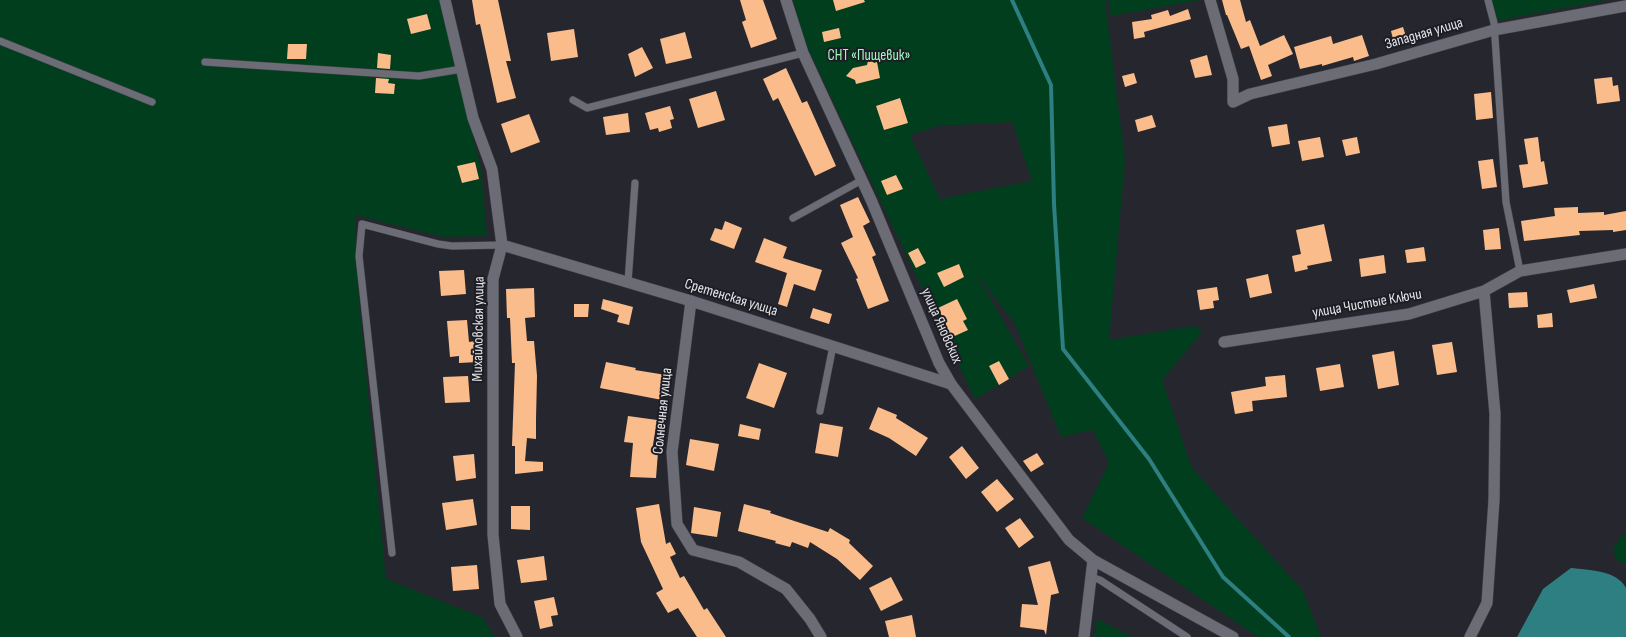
<!DOCTYPE html>
<meta charset="utf-8">
<style>
body{margin:0}
canvas{display:block;background:#26272e}
</style>
<canvas width="1626" height="637"></canvas>
<script>
const ctx = document.querySelector('canvas').getContext('2d');
ctx.lineJoin = 'round';
function fillPath(path, color) {
  ctx.fillStyle = color;
  ctx.fill(path, 'evenodd');
}
function trace(path, color, width, dash) {
  ctx.strokeStyle = color;
  ctx.lineWidth = width;
  ctx.lineCap = dash ? 'butt' : 'round';
  ctx.setLineDash(dash || []);
  ctx.stroke(path);
}
function drawText(font, color, halo, rows, align = 'center') {
  ctx.font = font + ' "Sofia Sans Condensed",sans-serif';
  ctx.lineWidth = 4;
  ctx.setLineDash([]);
  ctx.textBaseline = 'middle';
  ctx.strokeStyle = halo;
  ctx.fillStyle = color;
  for (const [text, x, y, turn = 0] of rows) {
    ctx.save();
    ctx.translate(x, y);
    ctx.rotate((+turn || 0) * Math.PI / 180);
    ctx.textAlign = isNaN(turn) ? turn : align;
    if (halo) ctx.strokeText(text, 0, 0);
    ctx.fillText(text, 0, 0);
    ctx.restore();
  }
}
fillPath(new Path2D(`
 M0 0H439L481 169 487 236 443 237 355 215 359 301 386 579 483 618 495 637H0Z
 M793 0H1105L1125 160 1109 340 1194 326 1203 331 1162 380 1192 468 1303 591 1321 637H1258L1082 518 1109 463 1093 430 1061 437 1015 324 976 273 1029 366 975 399 830 95 804 39ZM1012 122 1032 181 943 198 941 202 910 135 938 126Z
 M1108 0H1200L1111 16Z
 M1491 0H1607L1496 21Z
 M1626 532V564L1617 561 1613 549 1622 535Z
 M1097 619 1132 637H1094Z`), '#003e1d');
fillPath(new Path2D(`
 M1571 568C1588 570 1617 570 1626 588V637H1517L1543 589Z`), '#2e7f81');
trace(new Path2D(`
 M1012 0 1051 85 1054 204 1063 349 1149 459 1223 577 1289 637`), '#2e7f81', 4);
fillPath(new Path2D(`
 M472 0H498L511 61H506L516 98 497 103 480 24 476 25Z
 M740 0H763L777 39 751 48 742 22 746 20Z
 M833 0H864L865 2 836 11Z
 M1222 0H1240L1246 22 1250 20 1260 46 1284 35 1293 54 1268 65 1272 76 1261 80 1249 46 1241 49 1227 15H1226Z
 M1188 9 1191 19 1144 32 1145 37 1134 39 1132 22 1152 19 1151 15 1168 10 1170 16Z
 M427 14 431 29 411 34 407 19Z
 M1403 27 1408 43 1395 47 1391 31Z
 M839 28 841 38 824 42 822 32Z
 M574 29 578 57 551 61 547 33Z
 M685 32 692 58 666 64 660 39Z
 M1362 35 1369 56 1354 61 1353 57 1322 66V64L1300 69 1294 47 1331 36 1333 44Z
 M288 44H307L306 59H287Z
 M642 47 653 68 635 77 628 54Z
 M378 53 391 55 390 69 377 68Z
 M1207 55 1212 75 1195 78 1190 60Z
 M869 57 874 63 877 62 880 78 856 84 855 80 846 76 853 68 867 65Z
 M786 68 802 103 807 101 836 166 815 176 778 98 773 101 763 79Z
 M1134 73 1137 83 1125 87 1122 76Z
 M1612 77 1613 86 1618 85 1620 101 1597 104 1594 79Z
 M376 78 389 79 388 83 395 84 394 94 375 93Z
 M716 91 725 120 698 128 689 99Z
 M1491 92 1493 118 1476 120 1474 94Z
 M900 98 908 123 884 130 876 106Z
 M670 106 674 119 670 120 672 128 659 132 658 128 650 130 645 113Z
 M628 113 630 132 606 135 603 117Z
 M529 114 540 142 511 153 501 124Z
 M1152 115 1156 127 1138 132 1135 120Z
 M1287 124 1290 144 1272 147 1268 127Z
 M1320 137 1324 157 1302 161 1298 141Z
 M1357 137 1360 153 1346 156 1342 140Z
 M1538 137 1541 162 1544 161 1548 184 1523 188 1519 165 1528 164 1524 139Z
 M1493 159 1497 187 1482 189 1478 161Z
 M475 162 479 179 462 183 457 166Z
 M896 175 903 189 887 195 881 181Z
 M858 197 870 222 863 226 876 255 872 257 889 301 868 309 856 279 858 278 841 243 853 237 840 205Z
 M1578 207V213L1604 212V215L1626 211V230L1613 232V230L1579 231 1580 235 1524 241 1521 221 1555 216 1554 208Z
 M725 221 742 228 734 249 710 240 715 228 722 230Z
 M1324 224 1332 261 1307 266 1308 269 1295 272 1292 256 1301 254 1296 230Z
 M1499 228 1501 249 1485 250 1483 230Z
 M764 238 787 247 783 258 822 270 815 291 794 284 787 307 778 304 787 273 755 262Z
 M1424 247 1426 261 1407 263 1405 250Z
 M918 248 926 263 916 268 908 253Z
 M1384 255 1386 273 1361 277 1359 259Z
 M959 264 964 277 944 287 937 273Z
 M464 270 466 294 441 296 439 271Z
 M1268 274 1272 293 1250 298 1246 279Z
 M1594 284 1597 298 1570 303 1567 290Z
 M1217 287 1219 300 1213 301 1214 308 1200 310 1197 290Z
 M534 288 535 317 525 318 527 341H534L537 376 536 419V439L527 438 525 461 543 462V471L515 474V446H512L515 363H512L510 318H507L506 289Z
 M1527 292 1528 307 1509 308 1508 293Z
 M603 299 633 307 629 325 617 322 619 315 601 309Z
 M957 299 967 319 963 321 968 330 948 339 938 320 943 318 938 308Z
 M574 304H589L588 317H574Z
 M813 308 832 314 829 324 810 318Z
 M1552 313 1553 327 1538 328 1537 315Z
 M467 320 469 342 476 341 478 362 459 363V356L450 357 447 321Z
 M1452 342 1457 372 1437 375 1432 345Z
 M1394 351 1399 385 1378 389 1372 355Z
 M999 361 1009 379 999 385 989 366Z
 M606 362 636 368 635 370 666 375 662 400 600 388Z
 M759 363 787 373 774 408 746 398Z
 M1340 364 1344 387 1320 391 1316 368Z
 M1285 375 1287 397 1252 401 1253 411 1235 414 1231 392 1266 386 1265 377Z
 M468 376 470 402 445 403 443 377Z
 M878 407 897 415 896 418 928 438 916 456 889 438 869 429Z
 M628 416 657 420 652 451 658 452 656 478 630 477 633 443 624 442Z
 M820 423 843 427 838 457 815 453Z
 M740 424 761 429 759 440 738 436Z
 M690 439 719 444 714 471 686 465Z
 M962 446 979 468 966 479 949 457Z
 M1037 453 1044 464 1031 472 1023 461Z
 M474 454 476 478 456 481 453 456Z
 M997 479 1014 499 997 512 981 492Z
 M473 499 477 525 446 530 442 503Z
 M659 504 666 544 670 542 676 554 670 557 680 578 684 576 704 610 707 608 726 637H697L678 608 668 613 656 593 663 589 641 542 636 508Z
 M744 504 771 511 770 513 828 532 830 528 850 540 849 543 873 566 860 580 837 559 810 542 808 548 792 542 790 547 775 543 776 541 738 531Z
 M511 506H530V530L511 529Z
 M694 507 721 512 717 537 691 533Z
 M1020 518 1034 537 1019 548 1005 528Z
 M544 556 547 580 521 583 517 560Z
 M1050 561 1059 593 1051 595 1046 635 1044 630 1020 627 1022 604 1038 605 1028 567Z
 M477 565 479 589 453 591 451 567Z
 M891 577 903 600 881 611 869 588Z
 M554 597 558 615 551 616 553 626 540 629 534 601Z
 M912 615 916 637H889L885 621Z`), '#fbbc8c');
const service = new Path2D(`
 M1488 0 1494 23 1506 202 1520 271
 M0 41 152 102
 M205 62 419 76 462 69
 M573 100 587 108 803 53
 M793 218 862 180
 M628 282 635 183
 M820 411 833 346
 M392 553 359 256 362 224 438 244 452 246 502 245
 M1091 577 1100 580 1187 637`);
const minor = new Path2D(`
 M786 0 803 53 872 202 939 363 951 384
 M1210 0 1233 79V102L1250 94 1376 64 1494 30 1626 6
 M502 245 493 279V535L500 604 517 637
 M691 301 672 452 677 524 693 550 739 562 786 589 810 619 821 637
 M1224 342 1409 314 1484 291 1520 271 1626 254
 M1084 637 1093 560
 M1470 637 1487 603 1494 500 1495 414 1484 291`);
const tertiary = new Path2D(`
 M445 0 473 118 492 169 502 245 691 301 951 384 1069 540 1093 560 1233 637`);
trace(service, '#424249', 8);
trace(minor, '#424249', 12);
trace(tertiary, '#424249', 12);
trace(service, '#6c6c76', 7);
trace(minor, '#6c6c76', 11);
trace(tertiary, '#6c6c76', 11);
drawText('15px', '#e4e4e9', '#1d1d25', [
 ["Западная улица",1424,34,-16],
 ["Сретенская улица",731,298,17],
 ["улица Чистые Ключи",1367,304,-10],
 ["улица Яновских",941,326,66],
 ["Михайловская улица",479,329,-89],
 ["Солнечная улица",663,411,-84]
]);
drawText('15px', '#9dfbbb', '#1d1d25', [
 ["СНТ «Пищевик»",869,56]
]);
</script>
